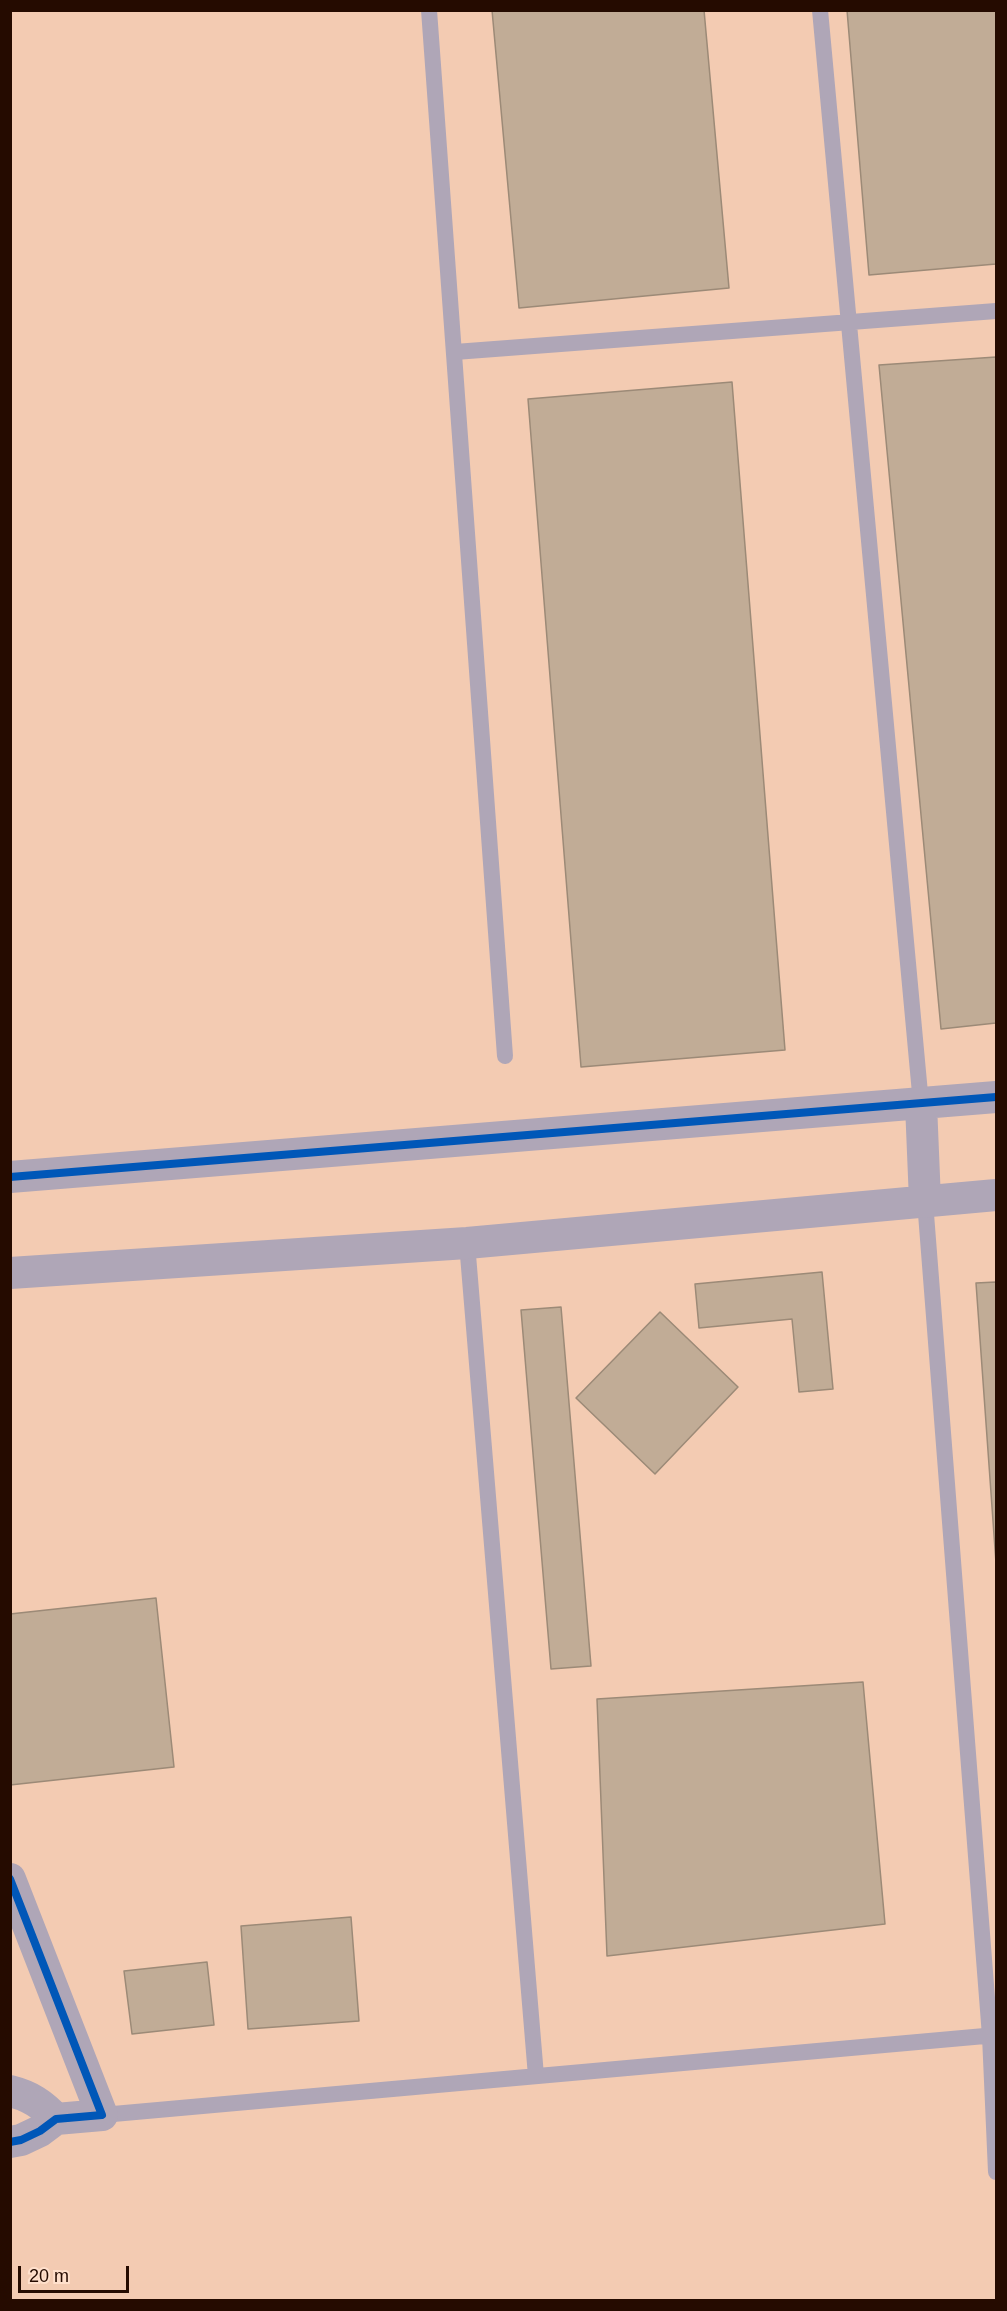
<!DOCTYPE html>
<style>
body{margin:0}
#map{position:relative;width:1007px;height:2311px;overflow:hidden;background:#ecd2c2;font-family:Helvetica,sans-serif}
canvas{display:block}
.frame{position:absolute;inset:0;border:12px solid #250b00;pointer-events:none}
.scale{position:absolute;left:18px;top:2266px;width:111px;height:27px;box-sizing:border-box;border:3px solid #250b00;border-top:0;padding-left:8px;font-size:18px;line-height:21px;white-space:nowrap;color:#250b00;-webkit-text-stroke:4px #ffe0cc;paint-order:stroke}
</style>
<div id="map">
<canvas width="1007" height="2311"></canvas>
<div class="frame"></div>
<div class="scale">20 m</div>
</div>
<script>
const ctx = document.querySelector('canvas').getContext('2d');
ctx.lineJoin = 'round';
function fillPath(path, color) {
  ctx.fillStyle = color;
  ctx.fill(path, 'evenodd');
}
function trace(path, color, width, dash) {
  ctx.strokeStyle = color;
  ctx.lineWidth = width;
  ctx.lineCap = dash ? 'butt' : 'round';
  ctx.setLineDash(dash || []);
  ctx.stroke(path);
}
fillPath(new Path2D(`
 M11 11H996V2300H11Z`), '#f3cbb2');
const building = new Path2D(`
 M492 10H704L729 288 519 308Z
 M847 10H996V264L869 275Z
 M996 357V1023L941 1029 879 365Z
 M732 382 785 1050 581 1067 528 399Z
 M822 1272 833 1389 799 1392 792 1319 699 1328 695 1284Z
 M996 1282V1563L976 1283Z
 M561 1307 591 1666 551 1669 521 1310Z
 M660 1312 738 1387 655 1474 576 1398Z
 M156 1598 174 1767 10 1785V1614Z
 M863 1682 885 1924 607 1956 597 1699Z
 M351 1917 359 2021 248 2029 241 1926Z
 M207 1962 214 2025 132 2034 124 1971Z`);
fillPath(building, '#c1ac96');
trace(building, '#9c8a77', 1.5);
trace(new Path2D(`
 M429 10 505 1056
 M820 10 921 1104
 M455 352 996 311
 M925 1201 990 2036 996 2172
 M467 1243 536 2076
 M102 2115 996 2035`), '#afa6b7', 16);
trace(new Path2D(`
 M921 1104 925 1201
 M10 1177 996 1097
 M10 1273 467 1243 996 1195
 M10 1879 102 2115 56 2119 40 2131 21 2140 10 2142
 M10 2091C30 2096 42 2104 56 2119`), '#afa6b7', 32);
trace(new Path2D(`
 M10 1177 996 1097
 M10 1879 102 2115 56 2119 40 2131 21 2140 10 2142`), '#0057b8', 8);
</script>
